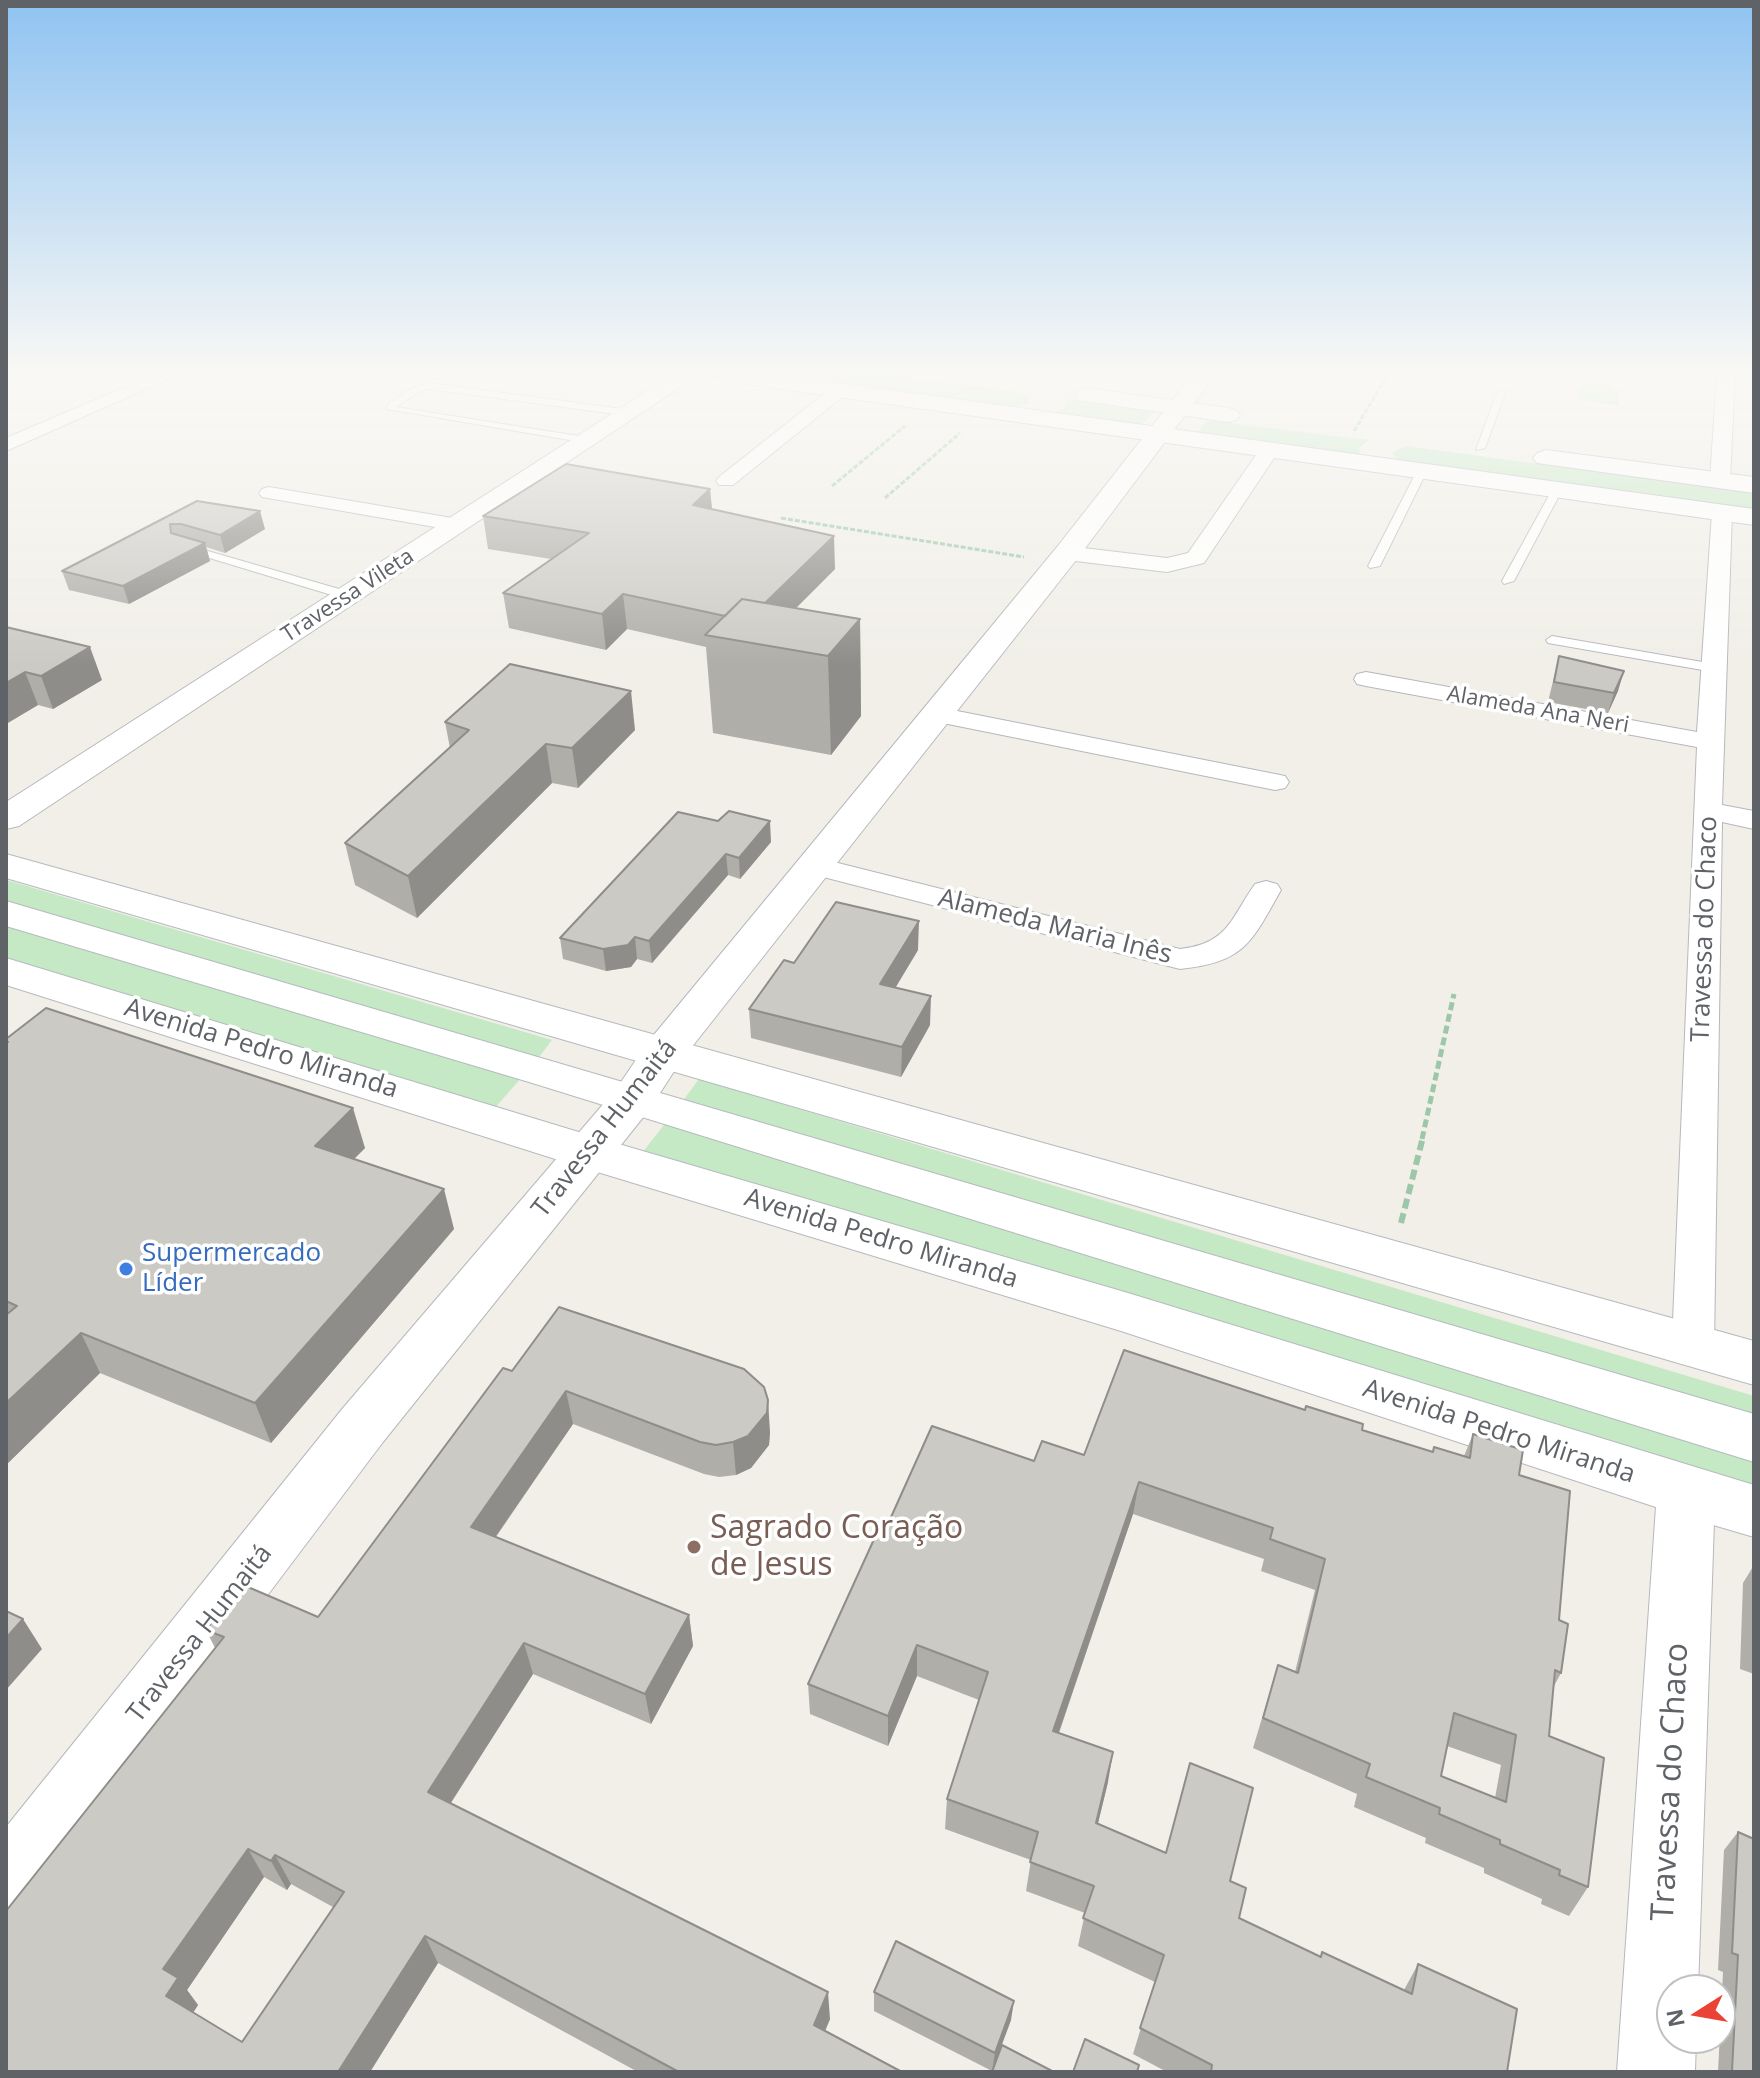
<!DOCTYPE html>
<meta charset="utf-8">
<style>
body{margin:0}
#map{position:relative;width:1760px;height:2078px;overflow:hidden;background:#f1efe8;font-family:"Open Sans",sans-serif}
canvas{display:block}
.frame{position:absolute;inset:0;border:8px solid #5f6368;pointer-events:none}
.north{position:absolute;left:1656px;top:1974px;width:80px;height:80px;box-sizing:border-box;background:#fff;border:2px solid #bfc1c3;border-radius:50%;rotate:259deg;font-size:22px;font-weight:700;line-height:32px;text-align:center;color:#5f6368}
.north::after{content:'';display:block;margin:auto;width:28px;height:36px;background:#ea4335;clip-path:polygon(50% 0,100% 100%,50% 72%,0 100%)}
</style>
<div id="map">
<canvas width="1760" height="2078"></canvas>
<div class="frame"></div>
<div class="north">N</div>
</div>
<script>
const ctx = document.querySelector('canvas').getContext('2d');
ctx.lineJoin = 'round';
function fillPath(path, color) {
  ctx.fillStyle = color;
  ctx.fill(path, 'evenodd');
}
function trace(path, color, width, dash) {
  ctx.strokeStyle = color;
  ctx.lineWidth = width;
  ctx.lineCap = dash ? 'butt' : 'round';
  ctx.setLineDash(dash || []);
  ctx.stroke(path);
}
function drawText(font, color, halo, rows, align = 'center') {
  ctx.font = font + ' "Open Sans",sans-serif';
  ctx.lineWidth = 7;
  ctx.setLineDash([]);
  ctx.textBaseline = 'middle';
  ctx.strokeStyle = halo;
  ctx.fillStyle = color;
  for (const [text, x, y, turn = 0] of rows) {
    ctx.save();
    ctx.translate(x, y);
    ctx.rotate((+turn || 0) * Math.PI / 180);
    ctx.textAlign = isNaN(turn) ? turn : align;
    if (halo) ctx.strokeText(text, 0, 0);
    ctx.fillText(text, 0, 0);
    ctx.restore();
  }
}
fillPath(new Path2D(`
 M753 374H888L1020 392 1030 397 1029 404 1007 409Z
 M1581 382 1608 384 1618 391 1619 406 1577 399Z
 M1065 399 1155 410 1139 429 1051 416 1064 408Z
 M1207 420 1369 440 1359 448 1362 459 1196 435Z
 M1406 446 1754 493V513L1400 464 1392 453Z
 M6 880 552 1040 536 1061 6 906Z
 M6 925 522 1077 493 1110 6 963Z
 M699 1079 1754 1396V1427L682 1102Z
 M667 1121 1754 1454V1495L642 1153Z`), '#c5e8c5');
const service = new Path2D(`
 M430 383 630 410 635 413 630 416 430 389 420 391 396 407 591 438 592 440 587 443 387 409 388 404 414 387Z
 M1498 389 1506 391 1485 448 1476 450Z
 M1422 468 1427 471 1380 566 1370 568 1368 566 1417 471Z
 M1557 487 1562 490 1514 581 1504 584 1502 581 1552 490Z
 M187 545 353 593 355 596 345 599 183 550 181 548Z
 M1552 636 1714 664 1721 668 1714 672 1548 643 1546 640Z`);
const minor = new Path2D(`
 M156 374H180L6 451V438Z
 M1717 374H1735L1730 480 1720 486 1710 480Z
 M840 385 849 390 846 394 733 485H719L716 481 719 477 834 386Z
 M1270 443 1280 449 1204 563 1167 572 1067 560 1056 553 1067 546 1167 558 1188 553 1263 445Z
 M269 487 458 519 469 525 458 531 262 497 259 493 262 489Z
 M1722 507 1732 513 1722 805 1754 811V829L1722 822 1714 1345 1708 1357 1693 1361 1678 1357 1672 1345 1697 747 1366 686 1357 684 1354 679 1357 674 1366 672 1697 732 1712 513Z
 M937 707 1275 774 1285 776 1289 782 1285 788 1275 790 928 720 924 715 928 710Z
 M814 857 1180 949C1228 944 1231 918 1255 884L1266 881 1277 884 1281 890C1251 943 1245 962 1180 969L804 872 799 866 804 860Z`);
const tertiary = new Path2D(`
 M674 374H700L19 826 6 829V802Z
 M1193 374H1216L1077 559 680 1062 649 1110 383 1442 31 1909 6 1920V1827L343 1408 617 1088 648 1042 1057 547Z
 M1686 1467 1707 1474 1715 1492 1698 1990H1672V2038H1696L1695 2072H1617L1657 1492 1665 1474Z`);
const secondary = new Path2D(`
 M713 374H773L1754 509V525L724 381Z
 M1086 388 1228 408 1236 410 1240 415 1236 420 1228 422 1078 400 1075 395 1078 390Z
 M1546 450 1754 477V493L1537 463 1533 458 1537 453Z
 M6 854 1754 1341V1385L6 878Z
 M6 901 1754 1414V1462L529 1082 6 926Z
 M6 958 605 1140 1128 1293 1754 1485V1537L1686 1517 1121 1331 571 1164 6 985Z`);
trace(service, '#b5b8bc', 2);
trace(minor, '#b5b8bc', 2);
trace(tertiary, '#b5b8bc', 2);
trace(secondary, '#b6babf', 2);
trace(new Path2D(`
 M1354 431 1388 374
 M832 486 905 426
 M885 498 960 433
 M781 518 1024 557`), '#9cc7a9', 3, [5, 2]);
trace(new Path2D(`
 M1422 1139 1454 994`), '#9cc7a9', 5, [8, 4]);
trace(new Path2D(`
 M1401 1223 1423 1137`), '#9cc7a9', 6, [10, 5]);
fillPath(service, '#fff');
fillPath(minor, '#fff');
fillPath(tertiary, '#fff');
fillPath(secondary, '#fff');
fillPath(new Path2D(`
 M710 489 712 509 835 569 796 608 860 619 861 716 831 755 713 733 706 647 627 629 606 650 509 628 503 593 551 559 488 549 483 516Z
 M197 501 265 529 225 553 206 547 210 561 129 604 69 590 62 571Z
 M6 627 102 680 53 709 38 705 6 724Z
 M1559 656 1618 691 1608 713 1548 702Z
 M445 722 635 730 578 788 552 783 417 918 355 885 345 843 450 748Z
 M678 812 771 842 740 879 728 875 652 963 637 959 631 967 606 971 563 959 560 938Z
 M918 950 896 987 930 1025 901 1077 751 1038 749 1009 794 963Z
 M6 1039 365 1148 354 1159 454 1229 271 1443 100 1373 6 1465Z
 M512 1371 770 1432 769 1445 751 1468 736 1475 719 1477 704 1474 573 1424 496 1537 689 1615 693 1646 651 1724 533 1674 451 1803 830 2019 825 2031 902 2072H638L438 1963 370 2072H6L215 1648 206 1630 318 1617ZM264 1877 287 1890 291 1884 333 1907 242 2042 193 2013 198 2005 187 1990Z
 M1362 1430 1432 1452 1434 1447 1464 1456 1473 1434 1519 1475 1559 1620 1561 1673 1553 1688 1549 1736 1588 1887 1569 1916 1541 1904 1542 1899 1484 1873V1868L1425 1843 1426 1838 1354 1807 1357 1794 1253 1748 1278 1665 1295 1672 1315 1590 1261 1571 1264 1559 1133 1514 1059 1733 1108 1782 1098 1823 1230 1881 1239 1918 1320 1957 1322 1952 1404 1990 1418 1964 1507 2072H1167L1133 2054 1155 1982 1078 1946 1085 1913 1026 1891 1031 1860 945 1829 947 1799 979 1700 917 1676 888 1746 810 1714 808 1684 887 1526 1034 1461ZM1447 1746 1501 1765 1495 1798 1441 1776Z
 M1754 1565V1674L1740 1669 1743 1583Z
 M1738 1832 1754 2072H1718L1723 1972 1718 1970 1724 1850Z
 M874 1992 1011 2020 992 2071 874 2011Z`), '#afaea9');
fillPath(new Path2D(`
 M710 489 713 521 693 505Z
 M260 511 265 529 225 553 220 535Z
 M834 536 835 569 760 644 746 621Z
 M205 543 210 561 129 604 123 586Z
 M623 594 627 629 606 650 602 614Z
 M860 619 861 716 831 755 828 656Z
 M90 647 102 680 53 709 41 676Z
 M1624 671 1618 691 1608 713 1614 693Z
 M25 672 38 705 6 724V683Z
 M631 691 635 730 578 788 572 748Z
 M546 744 552 783 417 918 408 876Z
 M770 821 771 842 740 879 739 858Z
 M726 854 728 875 652 963 649 941Z
 M919 921 918 950 880 1013V984Z
 M635 937 637 959 631 967 606 971 603 949Z
 M931 996 930 1025 901 1077 902 1047Z
 M353 1108 365 1148 327 1186 315 1146Z
 M444 1189 454 1229 271 1443 255 1403Z
 M81 1333 100 1373 6 1465V1403Z
 M566 1391 573 1424 480 1559 471 1527Z
 M768 1400 770 1432 769 1445 751 1468 736 1475 733 1442Z
 M1139 1482 1133 1514 1049 1761 1053 1731Z
 M689 1615 693 1646 651 1724 645 1694Z
 M23 1619 42 1649 6 1690V1638Z
 M524 1643 533 1674 439 1821 428 1792Z
 M917 1645V1676L888 1746V1716Z
 M1113 1752 1108 1782 1091 1852 1096 1823Z
 M248 1849 264 1877 187 1990 198 2005 186 2023 166 1996 163 1969Z
 M275 1855 291 1884 287 1890 271 1861Z
 M425 1936 438 1963 370 2072H338Z
 M828 1992 830 2019 816 2052 814 2025Z
 M1014 2001 1011 2020 992 2071 995 2053Z`), '#8f8d8a');
const building = new Path2D(`
 M566 464 710 489 693 505 834 536 765 603 742 599 725 616 623 594 602 614 503 593 589 533 483 516Z
 M197 501 260 511 220 535 181 524H170L171 533 205 543 123 586 62 571Z
 M742 599 860 619 828 656 705 635Z
 M6 627 90 647 41 676 25 672 6 683Z
 M1559 656 1624 671 1614 693 1554 682Z
 M510 664 631 691 572 748 546 744 408 876 345 843 469 730 445 722Z
 M729 811 770 821 739 858 726 854 649 941 635 937 628 945 603 949 560 938 678 812 718 821Z
 M836 902 919 921 880 984 931 996 902 1047 749 1009 784 960 794 963Z
 M46 1008 353 1108 315 1146 444 1189 255 1403 81 1333 6 1403V1315L17 1306 6 1301V1043L8 1042 6 1041V1039Z
 M559 1307 744 1369 764 1387 768 1400 767 1413 748 1436 733 1442 716 1445 700 1442 566 1391 471 1527 689 1615 645 1694 524 1643 428 1792 828 1992 814 2025 902 2072H679L425 1936 338 2072H6V1911L224 1637 206 1630 241 1584 318 1617 503 1368 512 1371ZM248 1849 271 1861 275 1855 344 1892 242 2042 166 1996 178 1978 163 1969Z
 M1124 1350 1305 1410 1306 1406 1363 1424 1362 1430 1433 1452 1434 1447 1470 1458 1473 1434 1523 1450 1519 1475 1570 1491 1559 1620 1568 1624 1561 1673 1555 1670 1549 1736 1604 1758 1588 1887 1559 1875 1560 1870 1500 1844V1840L1439 1814 1440 1808 1366 1777 1370 1764 1263 1718 1278 1665 1298 1673 1325 1559 1270 1539 1273 1528 1139 1482 1053 1731 1113 1752 1096 1823 1166 1853 1190 1763 1253 1788 1230 1881 1246 1888 1239 1918 1321 1957 1322 1952 1412 1994 1418 1964 1517 2009 1507 2072H1211L1212 2065 1140 2028 1164 1955 1083 1918 1094 1886 1030 1862 1038 1832 947 1799 988 1672 917 1645 888 1716 808 1684 881 1524 887 1526 932 1426 1034 1461 1042 1441 1084 1455ZM1454 1713 1516 1735 1506 1802 1441 1776Z
 M6 1611 23 1619 6 1638Z
 M1738 1832 1754 1839V2072H1735L1732 2071 1738 1955 1732 1953Z
 M896 1941 1014 2001 995 2053 874 1992Z
 M1085 2039 1139 2065 1137 2072H1073Z
 M1002 2045 1054 2072H992Z`);
fillPath(building, '#cccac5');
trace(building, '#8f8d8a', 2);
const sky = ctx.createLinearGradient(0, 0, 0, 665);
sky.addColorStop(0, '#8fc3f1');
sky.addColorStop(0.56, '#f9f8f5');
sky.addColorStop(1, '#f9f8f500');
ctx.fillStyle = sky;
ctx.fillRect(0, 0, 1760, 665);
for (const [x, y, r, color] of [
 [126,1269,8,"#3f7fe0"],
 [694,1547,8,"#8d6e63"]
]) {
  const dot = new Path2D();
  dot.arc(x, y, r, 0, 2 * Math.PI);
  ctx.fillStyle = color;
  ctx.fill(dot);
  trace(dot, '#fff', 3);
}
drawText('22px', '#5f6368', '#fff', [
 ["Travessa Vileta",348,596,-33],
 ["Alameda Ana Neri",1538,710,10]
]);
drawText('26px', '#5f6368', '#fff', [
 ["Alameda Maria Inês",1055,927,14],
 ["Travessa do Chaco",1705,929,-88],
 ["Avenida Pedro Miranda",261,1049,17],
 ["Travessa Humaitá",605,1129,-52],
 ["Avenida Pedro Miranda",881,1239,17],
 ["Avenida Pedro Miranda",1499,1432,18],
 ["Travessa Humaitá",200,1634,-52]
]);
drawText('26px', '#366cbe', '#fff', [
 ["Supermercado",142,1254],
 ["Líder",142,1284]
], 'left');
drawText('32px', '#785e54', '#fff', [
 ["Sagrado Coração",710,1529],
 ["de Jesus",710,1566]
], 'left');
drawText('32px', '#5f6368', '#fff', [
 ["Travessa do Chaco",1671,1782,-87]
]);
</script>
